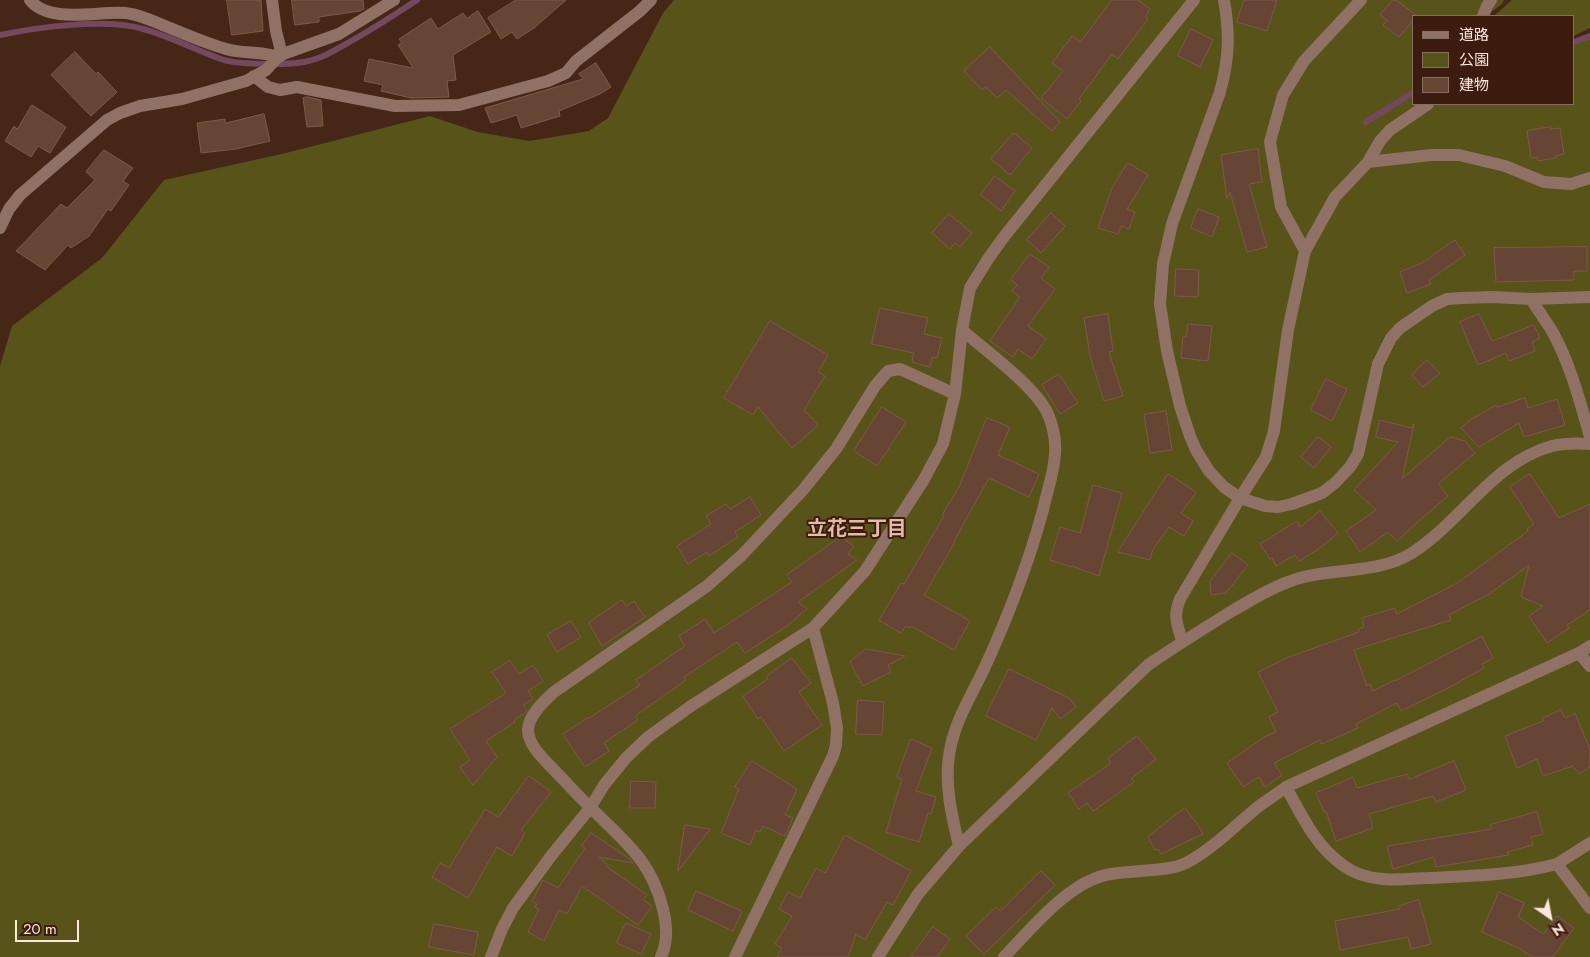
<!DOCTYPE html>
<meta charset="utf-8">
<style>
body{margin:0}
#map{position:relative;width:1590px;height:957px;overflow:hidden;background:#462617;font-family:Jost,"Noto Sans JP",sans-serif}
canvas{display:block}
.legend{position:absolute;left:1412px;top:15px;width:162px;height:90px;box-sizing:border-box;background:#3b1c0e;border:1px solid #886d61;margin:0;padding:6px 9px;list-style:none;font-size:15px;color:#fce6dd}
.legend li{display:flex;align-items:center;gap:10px;height:25px}
.legend b{width:25px;border:1px solid #886d61}
.north{position:absolute;left:1525px;top:892px;width:50px;height:50px;-webkit-text-stroke:4px #3b1c0e;paint-order:stroke;rotate:147deg;font-size:14px;font-weight:700;line-height:20px;text-align:center;color:#fce6dd}
.north::after{content:'';display:block;margin:auto;width:18px;height:22px;background:#fce6dd;clip-path:polygon(50% 0,100% 100%,50% 72%,0 100%)}
.scale{position:absolute;left:15px;top:920px;width:64px;height:22px;box-sizing:border-box;border:2px solid #fce6dd;border-top:0;padding-left:6px;font-size:15px;line-height:18px;white-space:nowrap;color:#fce6dd;-webkit-text-stroke:4px #3b1c0e;paint-order:stroke}
</style>
<div id="map">
<canvas width="1590" height="957"></canvas>
<ul class="legend">
<li><b style="height:6px;background:#8f7265"></b>道路</li>
<li><b style="height:14px;background:#575319"></b>公園</li>
<li><b style="height:14px;background:#674535"></b>建物</li>
</ul>
<div class="north">N</div>
<div class="scale">20 m</div>
</div>
<script>
const ctx = document.querySelector('canvas').getContext('2d');
ctx.lineJoin = 'round';
function fillPath(path, color) {
  ctx.fillStyle = color;
  ctx.fill(path, 'evenodd');
}
function trace(path, color, width, dash) {
  ctx.strokeStyle = color;
  ctx.lineWidth = width;
  ctx.lineCap = dash ? 'butt' : 'round';
  ctx.setLineDash(dash || []);
  ctx.stroke(path);
}
function drawText(font, color, halo, rows, align = 'center') {
  ctx.font = font + ' Jost,"Noto Sans JP",sans-serif';
  ctx.lineWidth = 4;
  ctx.setLineDash([]);
  ctx.textBaseline = 'middle';
  ctx.strokeStyle = halo;
  ctx.fillStyle = color;
  for (const [text, x, y, turn = 0] of rows) {
    ctx.save();
    ctx.translate(x, y);
    ctx.rotate((+turn || 0) * Math.PI / 180);
    ctx.textAlign = isNaN(turn) ? turn : align;
    if (halo) ctx.strokeText(text, 0, 0);
    ctx.fillText(text, 0, 0);
    ctx.restore();
  }
}
fillPath(new Path2D(`
 M674 0H1504L1502 4 1486 16H1414V104H1574V45L1590 37V957H0V366L12 326 102 258 164 180 286 153 430 116 478 132 529 141 589 131 608 118 663 13Z
 M1512 0H1590V28L1574 36V16H1494Z`), '#575319');
trace(new Path2D(`
 M0 35C39 27 105 18 143 29 170 36 195 50 221 59 236 65 288 65 304 62 322 59 337 49 353 40 374 28 396 14 417 0
 M1574 42 1590 36
 M1366 122 1414 92`), '#74485e', 6);
const building = new Path2D(`
 M227 0H261L263 31 232 35Z
 M292 0H363L364 9 360 11 319 17V22L295 25Z
 M516 0H566L534 28 517 39 512 32 501 39 488 18Z
 M1112 0H1138L1150 9 1145 17 1148 19 1118 59 1112 54 1079 99 1081 101 1067 119 1041 98 1063 71 1052 63 1072 36 1080 42Z
 M1244 0H1277L1267 31 1237 22Z
 M1393 0H1396L1416 15 1414 16V19L1399 37 1383 25 1387 20 1380 15Z
 M478 11 491 32 453 55 456 80 447 81 449 97 411 98 381 91 383 85 364 81 369 59 413 68 398 45 402 43 399 39 431 18 438 29 463 13 467 18Z
 M1191 29 1213 40 1200 67 1178 56Z
 M990 47 1060 122 1052 131 1006 90 997 98 986 87 982 90 964 71Z
 M75 52 96 74 98 72 117 92 91 116 51 75Z
 M596 63 611 87 600 94 559 111 560 116 521 128 517 115 491 123 485 108 583 79 579 74Z
 M308 97 321 100 323 126 307 127 303 98Z
 M32 105 66 127 50 153 38 146 31 157 5 141 14 126 17 129Z
 M264 114 270 141 236 149 201 153 197 123 225 119V123Z
 M1551 127V129L1560 128 1564 154 1555 156 1556 158 1538 161 1537 157 1531 158 1527 131Z
 M1014 133 1032 148 1010 175 991 159Z
 M1258 149 1262 182 1249 184 1267 247 1247 252 1230 192 1227 199 1221 155Z
 M104 150 133 168 123 181 129 185 111 211 108 209 89 236 71 248 68 245 45 270 16 251 61 204 67 208 95 180 86 172Z
 M1128 163 1148 175 1127 209 1135 212 1129 229 1121 226 1118 234 1098 228 1112 188Z
 M995 176 1015 191 1001 211 981 195Z
 M1198 209 1219 217 1212 237 1191 228Z
 M1051 213 1065 226 1041 253 1027 240Z
 M949 214 972 233 960 247 955 243 950 249 932 233Z
 M1455 240 1465 255 1429 280 1431 284 1407 293 1400 272 1422 263Z
 M1587 247V271H1574V280L1496 282 1494 248Z
 M1030 254 1049 267 1041 278 1055 289 1028 326 1046 339 1032 359 1018 349 1013 357 990 341 1020 297 1012 291 1017 285 1011 280Z
 M1176 269 1199 270 1198 297 1175 296Z
 M880 308 928 318 924 334 942 338 937 358 932 357 930 367 912 362 914 353 872 344Z
 M1108 314 1113 351 1109 352 1123 396 1104 401 1090 356 1084 318Z
 M1479 314 1492 341 1534 325 1540 338 1532 342 1535 351 1509 361 1506 353 1478 365 1460 322Z
 M770 321 828 355 818 372 825 376 804 410 818 425 792 448 758 407 753 415 724 398Z
 M1188 324 1212 326 1208 361 1181 358 1183 337H1186Z
 M1427 360 1440 373 1423 387 1412 375Z
 M1059 374 1078 403 1060 414 1042 385Z
 M1326 379 1347 389 1332 421 1311 410Z
 M1525 398 1528 408 1557 399 1565 425 1524 437 1519 423 1479 447 1461 428 1469 421 1496 405 1497 407Z
 M882 407 906 422 877 466 854 451Z
 M1166 411 1172 450 1150 453 1144 415Z
 M987 418 1010 427 998 455 1039 474 1029 497 989 478 954 541 955 542 924 595 970 621 954 650 911 626 909 628 906 626 901 633 879 620 901 583 904 584 944 516 942 515 959 487Z
 M1380 420 1411 428 1414 424 1402 479 1450 437 1465 441 1475 453 1438 484 1448 496 1421 519 1397 541 1388 532 1360 552 1346 531 1376 510 1354 490 1398 442 1376 437Z
 M1318 437 1331 447 1314 468 1301 457Z
 M1168 474 1196 492 1181 513 1193 521 1184 536 1169 527 1153 549 1150 560 1118 552Z
 M1530 474 1559 518 1590 504V610L1567 625 1569 628 1547 643 1529 616 1543 606 1521 597 1529 565 1489 594 1449 615 1451 620 1354 650 1367 686 1370 684 1373 691 1395 680V681L1482 636 1493 658 1482 664 1484 668 1460 681V682L1401 711 1397 703 1356 724 1358 728 1322 744 1320 740 1274 763 1282 775 1265 787 1259 777 1243 787 1227 763 1266 736 1276 732 1269 717 1278 712 1258 672 1289 657 1359 632 1358 629 1364 627 1362 618 1395 608 1397 614 1459 582 1528 531 1527 529 1534 524 1510 487Z
 M1093 485 1122 493 1099 576 1072 566V567L1050 560 1060 527 1080 533Z
 M750 497 761 515 735 532 738 537 709 556 707 552 688 564 677 546 711 524 706 516 726 504 730 509Z
 M1320 511 1338 533 1320 548 1299 561 1295 555 1276 566 1272 558 1270 559 1260 544 1297 521 1300 527Z
 M841 537 854 546 848 554 857 560 798 602 807 609 787 626 745 653 737 642 684 677 686 680 635 716 638 720 604 743 609 751 585 767 563 734 587 718 588 719 640 685 636 680 685 646 679 636 705 619 714 633 792 582 787 575Z
 M1232 553 1248 565 1226 593 1211 595 1210 582Z
 M622 600 626 606 634 601 645 617 602 646 589 623Z
 M571 621 581 637 557 652 547 635Z
 M866 649 905 656 888 665 891 672 863 686 850 662Z
 M792 658 811 683 799 692 822 725 784 751 761 717 758 719 743 696 768 679 766 677Z
 M510 661 519 674 533 665 543 681 528 691 533 699 523 705 527 710 525 713 514 720 515 722 486 741 497 757 473 785 460 767 470 760 450 729 506 693 492 672Z
 M1009 669 1069 698 1076 707 1060 719 1052 708 1036 740 986 716Z
 M858 700 884 702 882 735 856 734Z
 M1561 710 1565 718 1575 713 1590 750V767L1579 774 1573 766 1543 776 1537 759 1517 768 1505 736 1543 721 1542 719Z
 M1137 736 1156 759 1132 778 1134 782 1093 811 1087 803 1079 809 1068 793 1111 763 1108 759Z
 M911 739 932 748 916 791 936 797 931 814 928 813 919 842 886 832 902 779 897 777Z
 M752 761 797 789 785 815 793 818 785 836 763 826 760 832 756 830 750 845 721 833 739 789 735 787Z
 M1454 761 1466 790 1436 802 1433 796 1369 814 1373 828 1336 841 1326 811 1324 812 1316 793 1353 777 1357 788 1407 774 1409 779Z
 M529 776 551 792 521 830 525 833 512 856 497 847 468 898 432 877 440 863 449 868 485 809 498 817Z
 M631 781 656 782 655 808H630Z
 M1185 808 1198 825 1203 834 1161 854 1158 849 1155 850 1148 837Z
 M1537 812 1543 834 1531 837 1533 845 1507 852 1509 855 1436 867 1434 857 1393 869 1387 846 1492 829 1490 825Z
 M685 825 710 829 678 871Z
 M591 833 630 859 633 863 599 857 607 864 606 866 647 895 643 900 652 906 638 925 582 886 567 914 559 910 544 941 528 932 539 909 535 907 537 904 532 901 543 880 558 888 585 848 582 846Z
 M845 835 911 871 893 905 887 902 865 940 856 934 848 957H777L782 948 775 944 792 916 779 909 788 892 800 898 816 868 825 873Z
 M1041 871 1055 885 984 954 966 936 996 907 1000 911Z
 M696 891 742 911 733 931 688 910Z
 M1499 892 1524 903 1518 917 1543 934 1557 916 1574 928 1553 957H1532L1519 948 1482 932Z
 M1419 900 1431 944 1411 949 1408 937 1340 950 1335 921 1400 909V906Z
 M626 923 651 934 641 954 617 943Z
 M434 924 478 932 474 955 429 947Z
 M933 927 950 939 937 957H911Z`);
fillPath(building, '#674535');
trace(building, '#7d5a49', 1);
trace(new Path2D(`
 M30 0C49 24 97 11 125 13 138 14 153 21 165 26 185 34 205 43 226 49 243 54 262 51 279 57
 M272 0 276 31 282 55
 M1224 0C1230 34 1229 59 1220 92L1172 224 1163 264 1160 304 1167 351 1180 406 1190 436 1196 450 1209 471 1224 487 1240 498 1265 506 1278 507 1292 504 1322 493 1335 483 1350 467 1358 454 1378 364 1391 338 1400 328 1432 306 1447 299 1462 298 1493 297 1531 299 1590 297
 M1483 16 1487 6 1491 0
 M254 76 268 87 280 90 297 87 395 106 459 105 548 81 566 73 576 61 640 11 651 0
 M1368 162 1431 155H1459L1505 166 1544 182 1571 184 1590 178
 M0 228 9 209 20 195 107 120 120 113 140 106 182 99 246 81 266 70 276 59 283 54 339 34 394 0
 M1305 251 1281 207 1270 142 1283 95 1304 61 1361 0
 M1531 299C1538 310 1545 320 1552 331 1570 363 1580 401 1590 437
 M1182 641C1177 623 1173 617 1180 599L1240 498 1266 457 1274 431 1288 330 1305 251 1335 197 1368 162 1380 141 1390 130 1428 104
 M1579 653 1590 666
 M1286 787C1302 816 1316 847 1344 866 1355 874 1369 878 1383 879 1398 881 1414 878 1428 878 1471 876 1516 875 1557 864L1590 908
 M959 846C951 813 943 779 951 745 957 718 972 694 984 669 1008 617 1028 565 1043 510 1047 491 1054 473 1055 454 1056 441 1053 426 1048 414 1035 386 986 351 962 330
 M1557 864 1590 843
 M491 957 502 929 513 908 551 856 590 808 604 785 626 758 648 737 691 706 813 628 865 571 923 481 943 444 955 394 962 330 970 288 988 259 1003 238 1194 0
 M661 957C668 942 667 925 663 909 651 860 625 842 591 808 578 796 567 783 554 770 544 759 528 746 528 729 529 715 544 701 554 692L707 586 742 555 803 490 836 449 875 386 888 371 900 369 955 394
 M735 957 833 756 836 745 837 728 833 703 813 628
 M878 957 918 894 959 846 1148 665C1173 648 1198 632 1224 616 1244 604 1266 590 1288 582 1328 566 1375 576 1412 553 1462 521 1493 462 1552 446 1565 443 1578 443 1590 444
 M1004 957C1032 928 1070 880 1111 874 1131 870 1169 872 1186 863 1213 849 1234 826 1258 807 1267 800 1277 794 1286 787L1579 653 1590 646`), '#8f7265', 12);
drawText('bold 20px', '#e4bba8', '#3b1c0e', [
 ["立花三丁目",857,530]
]);
</script>
